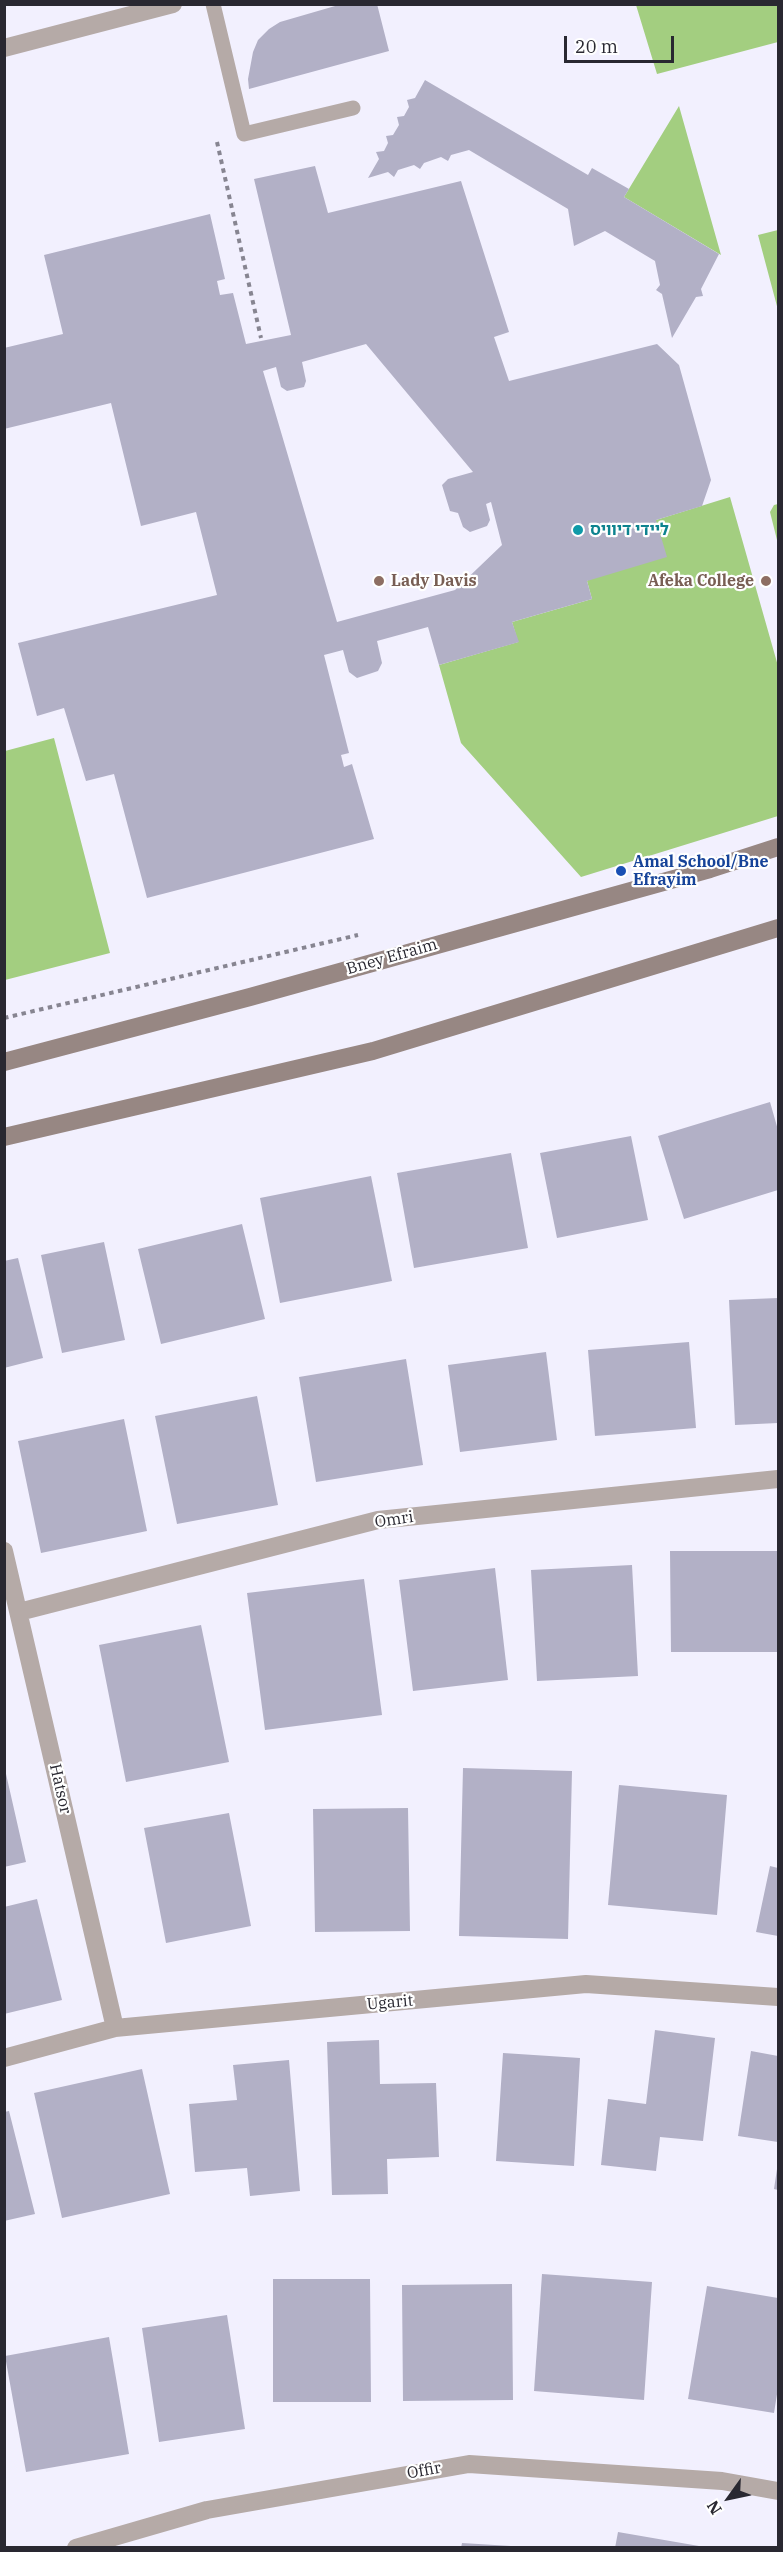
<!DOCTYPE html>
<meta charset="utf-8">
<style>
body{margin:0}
#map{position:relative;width:783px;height:2552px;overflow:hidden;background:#f2f0fe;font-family:"IBM Plex Serif",serif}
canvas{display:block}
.frame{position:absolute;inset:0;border:6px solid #292831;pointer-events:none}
.north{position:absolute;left:699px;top:2468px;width:60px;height:60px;-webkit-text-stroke:4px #fff;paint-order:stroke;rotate:237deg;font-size:16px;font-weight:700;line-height:24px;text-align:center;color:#292831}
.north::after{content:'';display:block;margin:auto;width:21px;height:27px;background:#292831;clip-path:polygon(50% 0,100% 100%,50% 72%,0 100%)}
.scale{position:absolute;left:564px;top:36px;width:110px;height:27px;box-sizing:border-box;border:3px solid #292831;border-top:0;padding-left:8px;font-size:18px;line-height:21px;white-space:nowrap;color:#292831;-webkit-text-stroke:4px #fff;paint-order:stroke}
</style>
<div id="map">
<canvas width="783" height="2552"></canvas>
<div class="frame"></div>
<div class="north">N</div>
<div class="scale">20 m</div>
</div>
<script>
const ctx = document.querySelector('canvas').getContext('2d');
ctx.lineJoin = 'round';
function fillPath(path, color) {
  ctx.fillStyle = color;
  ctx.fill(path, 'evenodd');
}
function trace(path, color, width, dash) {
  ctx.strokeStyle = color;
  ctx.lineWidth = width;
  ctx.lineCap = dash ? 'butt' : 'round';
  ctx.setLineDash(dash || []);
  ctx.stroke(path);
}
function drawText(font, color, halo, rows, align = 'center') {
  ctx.font = font + ' "IBM Plex Serif","Noto Sans Hebrew",serif';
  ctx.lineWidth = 4.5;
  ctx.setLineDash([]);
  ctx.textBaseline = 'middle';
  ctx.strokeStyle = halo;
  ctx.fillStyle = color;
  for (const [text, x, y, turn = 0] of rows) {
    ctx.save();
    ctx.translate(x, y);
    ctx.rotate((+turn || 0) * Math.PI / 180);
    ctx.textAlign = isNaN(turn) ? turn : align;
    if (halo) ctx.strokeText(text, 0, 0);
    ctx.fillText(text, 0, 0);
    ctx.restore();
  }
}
fillPath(new Path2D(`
 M636 5H778V42L657 74Z
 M679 106 721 255 624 197Z
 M778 230V310L758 235Z
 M730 497 778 666V816L581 877 461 743 439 665 518 642 512 622 592 599 587 581 656 520Z
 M778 504V544L770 512 774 505Z
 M54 738 110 953 5 980V751Z`), '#a3ce80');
fillPath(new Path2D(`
 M342 4H377L389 51 249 89 248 79 253 52 258 40 269 29 280 22Z
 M425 80 588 175 592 168 629 189 624 197 719 254 701 289 703 296 696 297 672 338 662 294 656 290 660 285 655 261 605 231 574 246 568 209 469 150 451 155 448 161 441 157 424 163 420 169 414 165 398 170 394 177 388 172 368 178 379 159 376 152 384 151 388 143 386 136 393 135 399 125 397 117 404 116 409 107 407 100 415 98Z
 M315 166 328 213 461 181 509 332 494 337 509 381 657 344 679 365 711 480 702 506 656 520 667 557 587 581 592 599 512 622 519 642 439 665 428 627 377 641 382 663 378 671 357 678 349 672 343 650 324 655 349 753 341 755 344 767 352 764 374 839 147 898 114 774 86 781 64 708 37 716 18 643 217 595 196 512 141 526 111 403 4 429V348L63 334 44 255 210 214 225 279 217 281 220 295 233 293 246 344 291 335 254 179ZM366 344 473 472 448 479 442 485 450 511 458 513 463 527 470 532 487 526 490 520 486 504 491 502 502 545 455 590 337 622 263 371 276 367 281 387 287 391 304 387 306 381 302 362Z
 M770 1102 778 1130V1190L684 1219 658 1136Z
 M631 1136 648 1220 557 1238 540 1153Z
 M511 1153 528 1248 414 1268 397 1173Z
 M371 1176 392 1281 280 1303 260 1198Z
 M242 1224 265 1319 161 1344 138 1249Z
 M104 1242 125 1340 62 1353 41 1255Z
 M18 1258 43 1358 4 1368V1261Z
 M778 1298V1423L735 1425 729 1300Z
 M689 1342 696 1428 595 1436 588 1350Z
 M546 1352 557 1440 460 1452 448 1365Z
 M406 1359 423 1465 316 1482 299 1377Z
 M257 1396 278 1505 177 1524 155 1416Z
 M124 1419 147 1531 41 1553 18 1441Z
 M670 1551H778V1652H671Z
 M632 1565 638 1676 537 1681 531 1570Z
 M495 1568 508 1680 413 1691 399 1580Z
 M364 1579 382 1715 265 1730 247 1593Z
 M201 1625 229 1762 126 1782 99 1645Z
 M4 1765 26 1862 4 1867Z
 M463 1768 572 1771 568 1939 459 1936Z
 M619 1785 727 1795 717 1915 608 1905Z
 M408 1808 410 1931 315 1932 313 1809Z
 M229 1813 251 1926 166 1943 144 1828Z
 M770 1866 778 1868V1936L756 1932Z
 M37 1899 62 2000 4 2014V1907Z
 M655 2030 715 2038 703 2141 660 2137 656 2171 601 2165 608 2099 646 2104Z
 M379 2040 380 2084 436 2083 439 2157 387 2159 388 2194 332 2195 327 2042Z
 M751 2051 778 2056V2142L738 2136Z
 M503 2053 580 2058 574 2166 496 2161Z
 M289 2060 300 2191 250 2196 247 2168 195 2172 189 2104 237 2100 233 2065Z
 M142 2069 170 2194 62 2218 34 2093Z
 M9 2111 35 2214 4 2221V2112Z
 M777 2169H778V2190L774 2189Z
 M542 2274 652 2282 644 2400 534 2391Z
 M273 2279H370L371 2402H273Z
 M512 2284 513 2400 403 2401 402 2285Z
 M707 2286 778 2298V2388L774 2413 688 2399Z
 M227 2315 245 2429 159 2442 142 2328Z
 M109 2337 129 2454 26 2472 5 2356Z
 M618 2532 699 2546V2548H615Z
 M462 2543 511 2546V2548H461Z`), '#b2b0c6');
trace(new Path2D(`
 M217 142 261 338
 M4 1018 358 935`), '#878591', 4, [4.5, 4.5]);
trace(new Path2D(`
 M213 4 244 134 353 108`), '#b5aaa7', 15);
trace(new Path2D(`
 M4 48 173 4
 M4 1551 115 2028
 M19 1612 378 1520 778 1479
 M4 2058 115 2028 586 1984 778 1997
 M76 2548 207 2510 469 2464 722 2481 778 2491`), '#b5aaa7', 18);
trace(new Path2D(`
 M4 1062 250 997 710 869 778 847
 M4 1137 373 1051 778 928`), '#978783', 18);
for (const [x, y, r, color] of [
 [578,530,6,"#0f9aa8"],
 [379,581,6,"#8d6e63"],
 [766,581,6,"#8d6e63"],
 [621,871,6,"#1a4fb4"]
]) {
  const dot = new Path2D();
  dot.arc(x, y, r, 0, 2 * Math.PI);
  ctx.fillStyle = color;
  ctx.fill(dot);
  trace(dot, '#fff', 2);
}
drawText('bold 16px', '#0d838f', '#fff', [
 ["ליידי דיוויס",590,530]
], 'left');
drawText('bold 16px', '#785e54', '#fff', [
 ["Lady Davis",391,581],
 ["Afeka College",754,581,"right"]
], 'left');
drawText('bold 16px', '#164399', '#fff', [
 ["Amal School/Bne",633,862],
 ["Efrayim",633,880]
], 'left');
drawText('16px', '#292831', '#fff', [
 ["Bney Efraim",392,957,-16],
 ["Omri",394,1520,-8],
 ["Hatsor",60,1789,77],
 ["Ugarit",390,2003,-5],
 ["Offir",424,2471,-10]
]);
</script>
